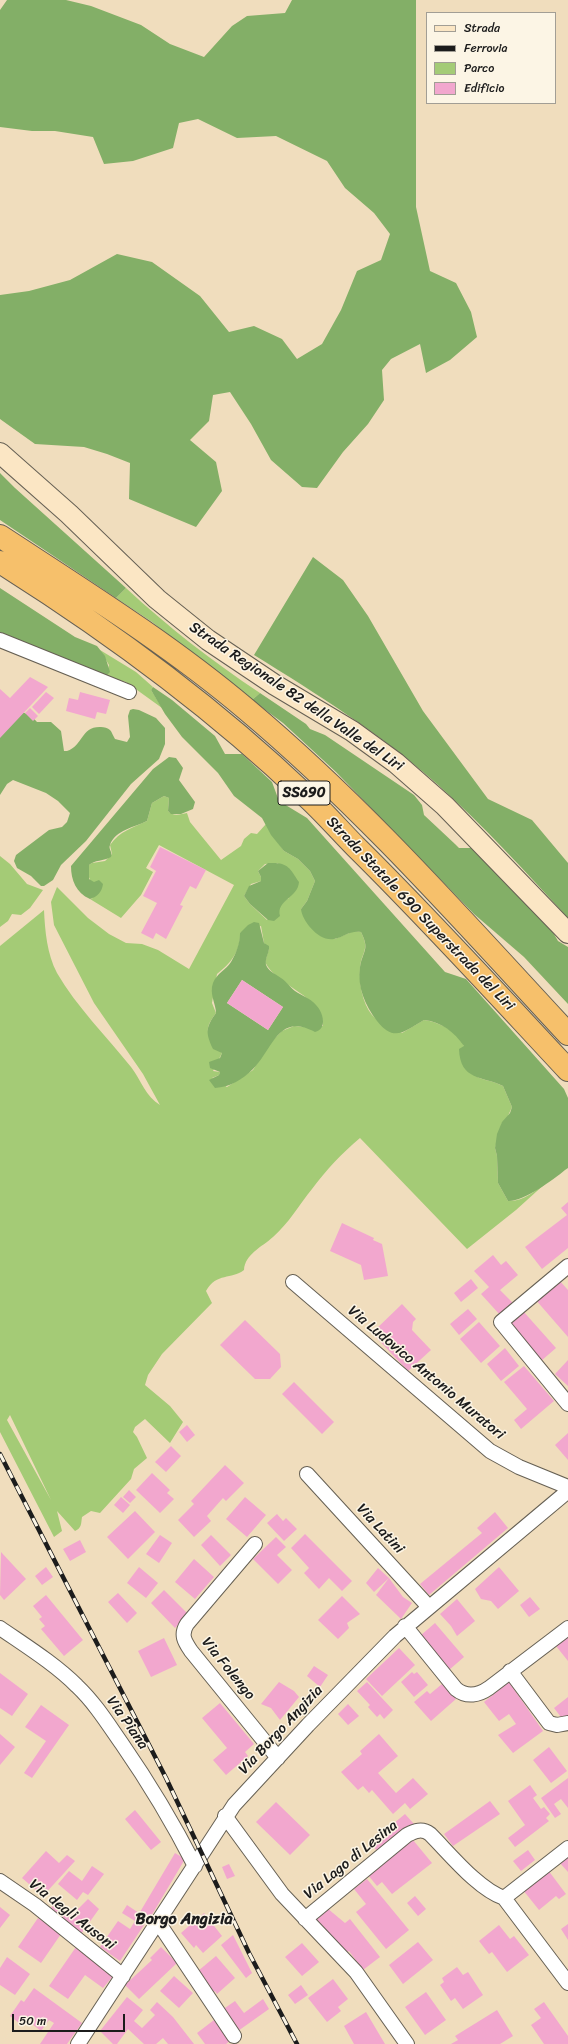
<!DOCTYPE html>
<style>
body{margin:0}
#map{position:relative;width:568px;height:2044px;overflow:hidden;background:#f0ddbd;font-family:Sriracha,sans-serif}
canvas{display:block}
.legend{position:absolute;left:426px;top:12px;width:130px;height:92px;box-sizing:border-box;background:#fcf5e5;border:1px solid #a29e95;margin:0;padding:5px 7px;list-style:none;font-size:12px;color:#1c1c1c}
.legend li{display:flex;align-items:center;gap:8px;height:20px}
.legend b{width:20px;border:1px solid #a29e95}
.scale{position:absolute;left:12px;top:2014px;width:113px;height:18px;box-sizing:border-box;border:2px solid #1c1c1c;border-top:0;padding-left:5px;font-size:12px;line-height:14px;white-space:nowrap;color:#1c1c1c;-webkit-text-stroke:3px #fcf5e5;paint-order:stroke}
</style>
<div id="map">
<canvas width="568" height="2044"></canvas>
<ul class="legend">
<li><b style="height:5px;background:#fbe6c4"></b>Strada</li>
<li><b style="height:5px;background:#1c1c1c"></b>Ferrovia</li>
<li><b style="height:11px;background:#a4cb76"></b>Parco</li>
<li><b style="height:11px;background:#f2a7ce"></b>Edificio</li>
</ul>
<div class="scale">50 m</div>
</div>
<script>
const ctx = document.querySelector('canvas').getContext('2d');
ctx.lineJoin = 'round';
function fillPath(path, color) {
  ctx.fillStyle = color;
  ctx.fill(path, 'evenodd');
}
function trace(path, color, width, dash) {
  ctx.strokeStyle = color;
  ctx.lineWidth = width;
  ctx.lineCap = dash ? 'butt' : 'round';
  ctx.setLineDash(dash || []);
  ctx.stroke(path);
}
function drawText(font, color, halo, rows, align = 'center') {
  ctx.font = font + ' Sriracha,sans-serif';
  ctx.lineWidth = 3;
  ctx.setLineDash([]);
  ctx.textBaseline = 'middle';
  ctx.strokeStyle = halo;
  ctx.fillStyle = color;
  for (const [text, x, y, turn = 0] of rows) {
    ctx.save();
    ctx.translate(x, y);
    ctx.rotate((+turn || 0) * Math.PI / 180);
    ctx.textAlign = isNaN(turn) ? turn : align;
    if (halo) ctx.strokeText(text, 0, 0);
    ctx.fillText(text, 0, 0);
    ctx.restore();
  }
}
fillPath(new Path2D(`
 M126 588C168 627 212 661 260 693L252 700 152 622 116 598Z
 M100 650 136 672 153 687 151 690 162 708 126 682 106 676 109 665Z
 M164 796 169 798 168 811C173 817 181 814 187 813L190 822 221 860 241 846 244 839 251 833 257 834 266 824 284 851 298 859 310 871 315 881 307 901 301 909 335 939 354 931 361 932C370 950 362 951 360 967 359 984 362 1002 372 1015 379 1023 393 1028 402 1033L424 1020C438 1022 459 1031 464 1046 466 1052 465 1062 465 1068 479 1082 487 1078 503 1086L512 1107 507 1118 502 1123 495 1148 497 1156 498 1183 508 1201C523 1202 535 1191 547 1182L516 1210 467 1249 360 1138C342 1153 326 1170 312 1189 299 1205 289 1223 273 1237 262 1247 245 1254 244 1270 231 1280 217 1272 206 1291L212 1303 162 1354 148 1375 145 1385 170 1406 183 1422 170 1443 145 1419 135 1427 133 1432 137 1437 147 1458 134 1469 131 1479 100 1513 91 1511 82 1517C81 1523 82 1528 75 1531L57 1511 62 1531 54 1537 0 1432V946L44 910C45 931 47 954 57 973 76 1006 107 1037 131 1067 141 1080 146 1097 160 1105L143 1074 94 1003 54 925 51 902 57 887 88 918 109 934 126 943 142 944 158 950 189 969 234 885 159 845 146 868 153 872 141 895 121 918 90 899 93 898 94 882H91L88 875 89 865 92 863 105 861 112 854 110 845C120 831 132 828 147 821L152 803ZM278 863 289 898C281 902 275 913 267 920L250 904 244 896 251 884 261 881V877L258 871 265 864ZM261 926 264 943 269 949 265 962C277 987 324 996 323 1026L306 1027 294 1026 282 1031 270 1043 253 1070 227 1087 212 1078 219 1075 220 1072 213 1071 222 1053C209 1034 201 1033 216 1013L212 1003 217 974C230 964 241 951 240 933ZM10 1415 51 1500 7 1420Z
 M0 856 10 864 27 884 43 890 30 908 21 915 12 914 8 921 0 927Z`), '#a4cb76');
fillPath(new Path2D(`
 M7 0H66L91 6 141 25 170 44 204 57 232 26 247 16 285 13 292 0H416V207L430 271 456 283 471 312 477 337 450 360 426 373 420 344 391 359 382 370 384 400 368 424 343 452 317 488 302 487 271 460 251 424 230 392 213 395 209 421 190 440 216 462 222 491 196 527 129 499 130 463 107 454 84 447 35 444 0 419V295L29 291 70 280 117 254 152 262 200 296 229 332 254 326 282 339 297 359 322 344 341 310 357 271 381 260 390 234 374 213 345 188 327 161 276 136 237 138 198 119 179 123 173 148 133 161 104 164 93 137 55 131H32L0 127V10Z
 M0 473 15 488 126 588 116 598 0 520Z
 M313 557 343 580 368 616 423 711 488 799 532 820 568 863V918C526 872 483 825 437 784 381 734 317 694 254 655Z
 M0 588 75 637 97 646 105 656 110 672 106 676 0 635Z
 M153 687 172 700 215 736 225 754H242L272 782 279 801 307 818 445 972 466 979 564 1089 568 1098V1168L565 1170C553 1180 523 1202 508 1201L498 1183 497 1156 495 1148 497 1134 502 1122 510 1113 512 1107 503 1086C483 1076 460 1081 459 1049L464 1046C454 1032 442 1022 424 1020 405 1031 394 1043 377 1021 365 1005 357 987 360 967 363 950 370 950 361 932 350 930 344 937 334 939 319 942 302 921 301 909L307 901 315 881 310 871 298 859 284 851 271 835 262 818 234 796 218 773 182 737 165 714 151 690Z
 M260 693 306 724 310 729 325 735 414 795 422 805 424 815 455 844 459 848H474L551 929 558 941 568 947V1004L524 957 474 914 336 772 283 723 252 700Z
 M133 709 139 710 156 718 165 728V744L159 759 131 784 86 841 61 865 53 880 44 886H41L31 876 17 868 14 861 16 855 49 830 62 827 67 822 70 813 58 801 46 793 13 780 7 784 0 795V718C17 713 24 707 37 722H51L61 731 64 751H67C83 746 81 726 101 727 104 727 108 728 110 730 112 732 113 736 115 739L127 742 130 737 128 716 130 710Z
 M169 757 176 758 183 768 179 780 195 802 193 809 181 814H171L168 811 169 798 164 796 152 803 147 821C135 827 115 830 110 845 108 849 113 852 111 857 104 861 94 860 89 865V879L94 882 99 880 103 884C102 892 97 897 90 899 76 893 71 880 71 866L153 769Z
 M268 863C288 862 289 867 299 882 298 898 276 900 280 916L274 921 268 920 250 904 244 896 249 886 261 881V877L258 871Z
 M254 922 259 923 264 943 269 946C270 953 263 960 267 967 271 973 276 974 281 978 286 981 290 987 295 991 302 996 310 998 316 1005 323 1012 328 1029 315 1032 278 1012 273 1049 253 1069 242 1080 230 1087 215 1088L209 1080 219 1075 220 1072 210 1068 209 1062 220 1058 222 1053 213 1049C205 1032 206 1027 216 1013 216 1004 209 994 213 983 217 973 226 970 231 962 236 954 240 943 240 933L248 925ZM242 980 283 1007 268 1030 227 1003Z`), '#83af67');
fillPath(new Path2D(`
 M30 677 48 687 0 738V689L10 698Z
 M46 692 54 698 39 714 32 707Z
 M80 692 110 700 106 714 97 712 95 719 66 711 69 698 78 700Z
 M30 708 38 716 33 721 25 713Z
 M160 847 206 870 196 889 190 886 180 905 183 906 166 939 156 933 153 939 141 933 157 903 143 896 156 871 150 867Z
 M242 980 283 1007 268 1030 227 1003Z
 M568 1202V1248L542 1269 525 1247 567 1215 561 1208Z
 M342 1223 374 1238 373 1240 382 1244 388 1276 364 1280 361 1265 330 1251Z
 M493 1255 501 1265 506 1261 518 1275 500 1290 513 1303 500 1315 481 1294 489 1287 474 1271Z
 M471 1279 478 1288 461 1302 454 1293Z
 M558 1279 568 1290V1337L535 1299Z
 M402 1304 416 1319 413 1322 412 1330 431 1350 408 1371 372 1333Z
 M468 1309 477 1319 459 1335 450 1324Z
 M523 1311 556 1348 541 1361 508 1323Z
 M245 1320 280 1354 281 1367 270 1379H255L220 1345Z
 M479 1322 500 1346 481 1363 460 1339Z
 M505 1348 519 1366 501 1381 487 1364Z
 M568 1360V1386L555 1374Z
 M524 1366 554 1401 521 1429 514 1420 527 1409 504 1382Z
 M294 1382 334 1422 322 1434 282 1394Z
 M187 1425 195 1435 187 1442 179 1432Z
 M568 1433V1460L555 1445Z
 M171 1446 181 1456 166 1472 155 1462Z
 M225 1465 244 1483 226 1501 223 1498 207 1516 211 1521 194 1537 178 1520 194 1504 191 1501Z
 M152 1473 170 1490 167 1493 174 1499 160 1513 136 1490Z
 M129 1490 136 1497 130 1503 123 1497Z
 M121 1497 130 1505 123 1513 114 1505Z
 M245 1497 266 1515 247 1537 226 1519Z
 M135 1511 155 1532 128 1559 107 1537Z
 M495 1512 508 1528 429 1595 420 1584 482 1533 477 1528Z
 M277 1514 283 1521 286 1518 297 1529 284 1541 267 1523Z
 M305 1534 352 1581 342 1591 329 1578 319 1589 304 1573 309 1568 291 1548Z
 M160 1535 172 1543 159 1563 146 1554Z
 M211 1535 231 1555 220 1566 201 1545Z
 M276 1537 286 1547 277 1555 292 1570 278 1584 253 1559Z
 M80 1540 86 1552 70 1561 63 1549Z
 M1 1552 26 1579 4 1600 0 1595Z
 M194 1559 214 1577 195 1599 175 1582Z
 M46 1567 53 1577 42 1585 35 1576Z
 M139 1567 158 1583 146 1598 127 1583Z
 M499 1567 519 1591 498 1609 491 1601 481 1599 475 1589Z
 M378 1568 389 1578 374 1592 366 1583Z
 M389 1578 403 1597 412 1603 401 1619 376 1595Z
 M164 1590 188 1614 175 1628 151 1603Z
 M118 1593 137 1613 127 1623 108 1602Z
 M46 1595 83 1640 64 1656 41 1629 45 1626 39 1619 42 1617 33 1606Z
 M342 1596 360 1614 347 1623 349 1628 338 1639 318 1620Z
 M530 1597 540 1609 529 1617 520 1605Z
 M457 1599 475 1621 457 1636 451 1626 440 1614Z
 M435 1623 464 1657 449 1670 420 1636Z
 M568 1637V1661L556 1646Z
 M164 1638 177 1665 151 1677 138 1651Z
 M399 1648 415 1665 382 1696 366 1679Z
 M314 1666 328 1675 320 1687 307 1676Z
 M412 1672 414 1674 417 1672 428 1685 414 1697 401 1682Z
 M0 1673 28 1694 12 1716 0 1708Z
 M279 1682 294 1691 299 1697 280 1720 271 1708 261 1704Z
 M367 1682 393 1710 384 1719 380 1714 377 1717 368 1707 370 1705 357 1691Z
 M509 1682 543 1731 513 1753 498 1735 516 1724 509 1714 499 1721 484 1702Z
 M442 1684 456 1699 431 1721 414 1702 427 1691 430 1694Z
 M568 1697V1718L564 1721 554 1708Z
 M220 1703 254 1744 245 1752 248 1756 226 1775 213 1760 227 1748 202 1718Z
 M348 1704 359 1716 348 1725 338 1714Z
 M41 1705 69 1725 32 1778 24 1773 46 1741 25 1727Z
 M0 1734 15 1747 0 1765Z
 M379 1734 398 1756 378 1773 396 1793 413 1778 428 1794 410 1809 405 1803 393 1814 372 1790 369 1793 363 1786 358 1790 341 1772 362 1754 360 1751Z
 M549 1747 567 1771 551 1783 533 1760Z
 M568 1778V1808L561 1799 554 1804 561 1814 555 1818 541 1798Z
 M530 1785 537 1795 533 1798 541 1809 544 1807 550 1814 546 1818 549 1821 515 1847 508 1838 525 1825 508 1801Z
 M490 1801 500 1814 453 1846 444 1834Z
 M276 1802 310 1835 290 1855 256 1822Z
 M135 1810 161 1842 151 1850 125 1819Z
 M405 1814 414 1824 379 1853 370 1843Z
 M413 1840 432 1863 392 1894 382 1882 377 1886 368 1875Z
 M528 1850 535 1860 521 1871 513 1861Z
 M46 1851 59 1863 67 1855 75 1861 43 1896 22 1878Z
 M175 1853 185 1859 150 1918 140 1912Z
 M568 1855V1872L559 1862Z
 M229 1864 235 1876 227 1879 222 1867Z
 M92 1866 104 1874 88 1895 83 1892 77 1900 58 1884 69 1871 82 1881Z
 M548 1870 566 1894 559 1899 556 1896 539 1910 523 1890Z
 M367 1879 409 1930 386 1949 356 1912 366 1904 354 1889Z
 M415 1896 426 1909 418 1916 407 1903Z
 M88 1899 99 1909 81 1934 51 1908 58 1900 74 1913Z
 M127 1905 148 1919 120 1961 100 1947 118 1921 130 1929 135 1921 122 1913Z
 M0 1907 10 1915 0 1928Z
 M327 1908 345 1923 350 1919 380 1957 363 1970 349 1951 346 1953 314 1919Z
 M204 1913 222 1936 203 1953 196 1945 194 1948 181 1933Z
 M38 1918 61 1934 41 1963 18 1947Z
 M568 1924V1940L561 1929Z
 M499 1925 510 1939 514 1936 529 1955 507 1972 492 1952 489 1954 479 1941Z
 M233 1935 252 1973 246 1978 221 1945Z
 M418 1942 433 1960 403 1984 389 1965Z
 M302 1943 319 1962 302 1976 285 1957Z
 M76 1947 113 1976 103 1988 85 1975 68 1999 49 1986Z
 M161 1947 177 1963 139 1999 125 1985 152 1960 150 1958Z
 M216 1956 235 1978 217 1994 215 1991 213 1993 198 1971Z
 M7 1957 30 1974 15 1995 0 1985V1968Z
 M457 1967 463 1975 468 1972 483 1995 463 2009 455 1998 451 2001 440 1985 444 1982 442 1978Z
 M174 1976 193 1993 179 2008 160 1991Z
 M333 1979 348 1999 338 2007 341 2011 327 2022 308 1998Z
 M301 1985 308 1995 295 2004 288 1995Z
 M34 1988 82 2023 67 2044H40L54 2023 49 2020 41 2031 23 2017 19 2023 10 2016 21 2000 24 2002Z
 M426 1992 446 2020 425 2035 405 2007Z
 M127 1997 143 2010 134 2021 142 2028 155 2015 150 2010 157 2002 173 2017 194 2044H168L163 2038 156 2044H144L128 2029 117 2044H113L100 2031Z
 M263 1999 269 2009 238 2031 222 2010 235 2001 244 2013Z
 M544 2002 568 2036V2044H544L531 2025 541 2018 534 2009Z
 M497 2010 513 2036 500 2044H451L458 2040 455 2036Z
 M366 2012 385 2044H354L344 2026Z
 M214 2020 230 2041 226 2044H205L197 2033Z`), '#f2a7ce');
const street = new Path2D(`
 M0 640 129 692
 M568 1266 501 1322 568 1404
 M293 1282 490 1451 519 1467 568 1487
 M307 1474 428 1606
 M255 1544 187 1624C180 1635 185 1642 191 1651L278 1758
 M405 1626 456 1689C467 1698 479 1695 489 1688L568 1628
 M0 1628C26 1646 55 1664 77 1686 95 1703 108 1724 122 1744 149 1783 173 1823 195 1866
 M510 1671 549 1723 557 1725 568 1723
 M225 1816 282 1894 356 1972 407 2044
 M0 1881 35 1905 123 1976
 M504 1898 568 1848
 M305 1919 407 1835C415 1831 422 1828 430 1834 450 1854 478 1889 504 1898L568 1983
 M158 1922 234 2036
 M78 2044 234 1805 308 1725 395 1636 568 1491`);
const secondary = new Path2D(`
 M0 453 69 514 157 599 208 640 275 685 352 731 396 763 445 806 568 933`);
const highway = new Path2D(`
 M0 536C84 591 169 644 246 709 363 807 465 923 568 1034
 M0 562C108 630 212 706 305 795 323 811 339 830 356 847 429 919 498 995 568 1070`);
trace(street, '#666054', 16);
trace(secondary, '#666054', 22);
trace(highway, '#666054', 24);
trace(street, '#fff', 14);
trace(secondary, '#fbe6c4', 20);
trace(highway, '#f6c06b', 22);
const rail = new Path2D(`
 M0 1454 166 1778 249 1953 297 2044`);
trace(rail, '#1c1c1c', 4.5);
trace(rail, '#fcf5e5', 3, [9]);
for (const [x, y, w] of [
 [304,793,52]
]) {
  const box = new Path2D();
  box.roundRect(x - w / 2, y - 12, w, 24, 3);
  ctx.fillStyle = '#fcf5e5';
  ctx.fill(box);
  trace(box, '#1c1c1c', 1);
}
drawText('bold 14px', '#1c1c1c', null, [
 ["SS690",304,793]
]);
drawText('15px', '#1c1c1c', '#fcf5e5', [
 ["Strada Regionale 82 della Valle del Liri",296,697,34],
 ["Strada Statale 690 Superstrada del Liri",420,914,46],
 ["Via Ludovico Antonio Muratori",426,1373,40],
 ["Via Latini",380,1529,47],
 ["Via Folengo",228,1669,51],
 ["Via Piana",127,1723,55],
 ["Via Borgo Angizia",281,1730,-47],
 ["Via Lago di Lesina",351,1860,-39],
 ["Via degli Ausoni",72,1915,38]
]);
drawText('bold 16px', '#1c1c1c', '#fcf5e5', [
 ["Borgo Angizia",184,1920]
]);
</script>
